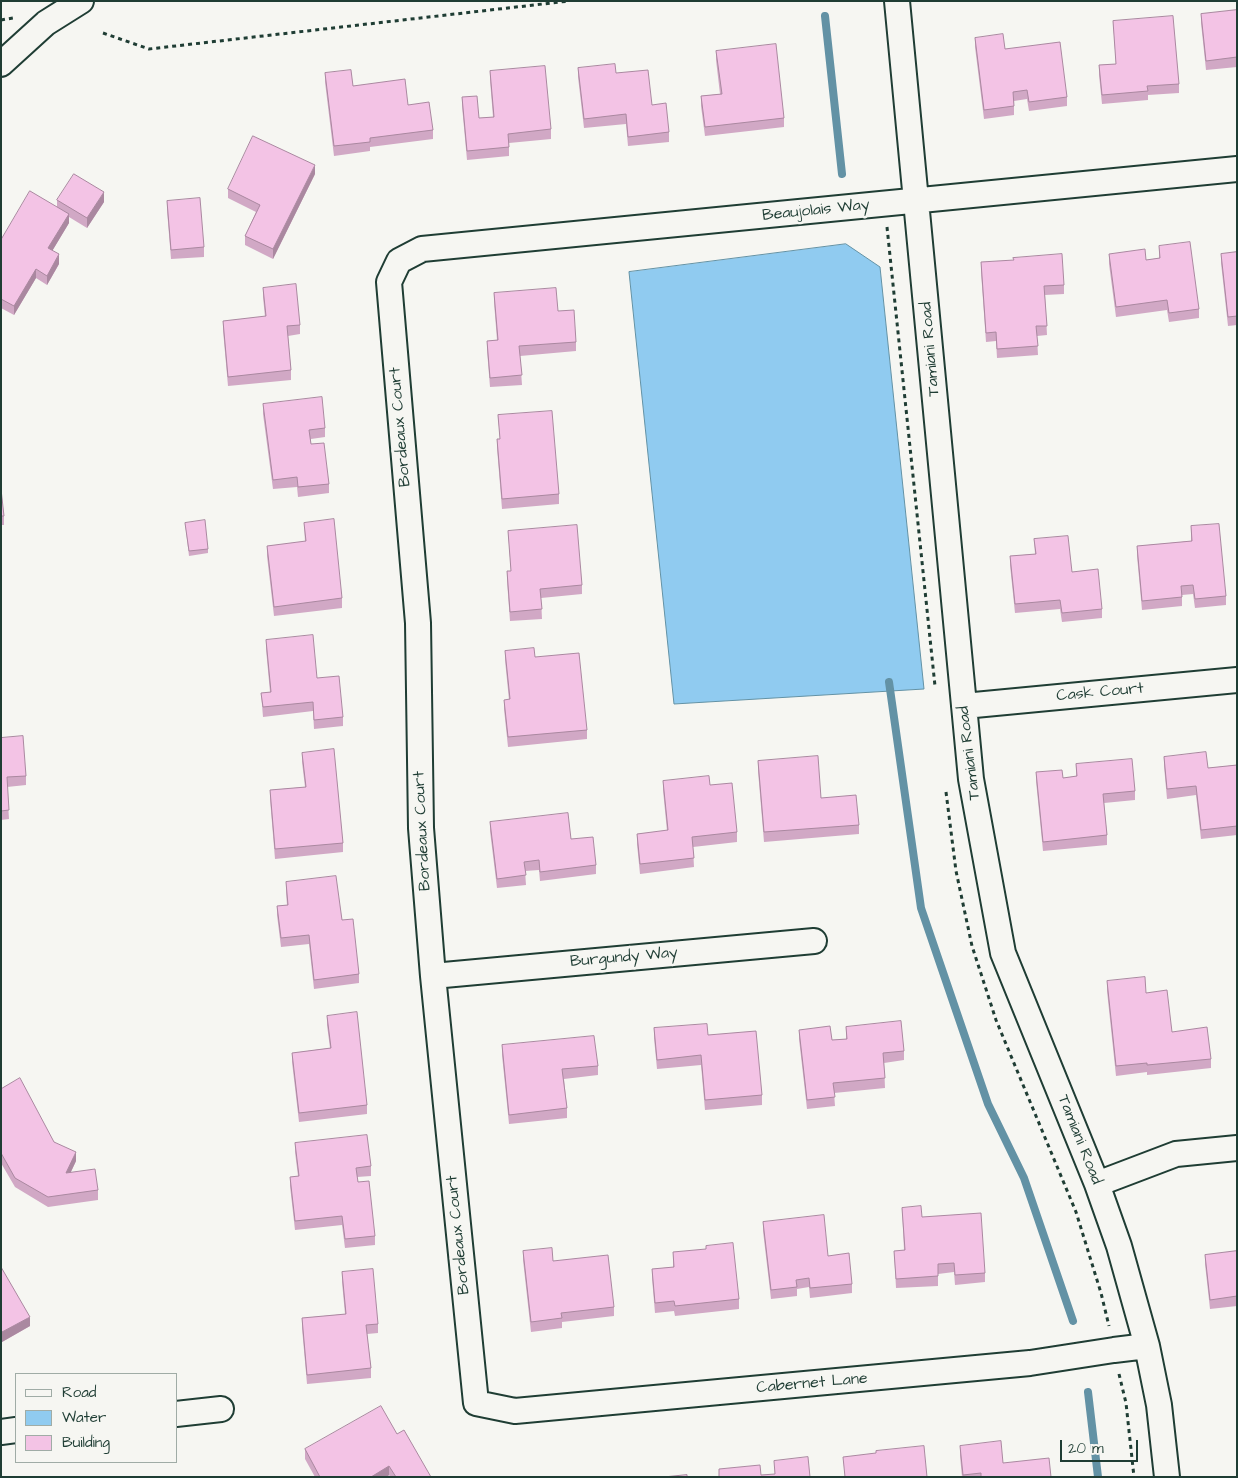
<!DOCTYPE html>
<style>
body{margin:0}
#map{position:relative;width:1238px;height:1478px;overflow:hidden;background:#f6f6f2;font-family:"Architects Daughter",sans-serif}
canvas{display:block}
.frame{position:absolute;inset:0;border:2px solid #1f3d34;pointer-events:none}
.legend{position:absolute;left:15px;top:1373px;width:162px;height:90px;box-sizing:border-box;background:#f6f6f2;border:1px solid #a0aca6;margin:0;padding:6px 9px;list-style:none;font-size:15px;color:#1f3d34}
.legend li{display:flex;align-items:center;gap:10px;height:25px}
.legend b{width:25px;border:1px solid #a0aca6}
.scale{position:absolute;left:1060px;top:1440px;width:78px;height:22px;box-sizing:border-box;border:2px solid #1f3d34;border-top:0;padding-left:6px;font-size:15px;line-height:18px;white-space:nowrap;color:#1f3d34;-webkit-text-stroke:4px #f6f6f2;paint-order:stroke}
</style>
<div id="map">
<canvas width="1238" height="1478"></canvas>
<div class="frame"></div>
<ul class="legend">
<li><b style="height:6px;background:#f6f6f2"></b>Road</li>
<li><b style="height:14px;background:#90cbf0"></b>Water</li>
<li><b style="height:14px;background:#f3c3e5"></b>Building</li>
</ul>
<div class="scale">20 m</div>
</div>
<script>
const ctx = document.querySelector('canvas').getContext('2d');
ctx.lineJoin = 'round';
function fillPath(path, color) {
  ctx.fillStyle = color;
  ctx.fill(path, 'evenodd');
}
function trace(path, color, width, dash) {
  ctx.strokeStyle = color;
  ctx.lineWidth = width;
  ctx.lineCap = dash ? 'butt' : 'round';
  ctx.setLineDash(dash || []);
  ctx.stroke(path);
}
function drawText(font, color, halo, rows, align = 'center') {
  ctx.font = font + ' "Architects Daughter",sans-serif';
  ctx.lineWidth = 5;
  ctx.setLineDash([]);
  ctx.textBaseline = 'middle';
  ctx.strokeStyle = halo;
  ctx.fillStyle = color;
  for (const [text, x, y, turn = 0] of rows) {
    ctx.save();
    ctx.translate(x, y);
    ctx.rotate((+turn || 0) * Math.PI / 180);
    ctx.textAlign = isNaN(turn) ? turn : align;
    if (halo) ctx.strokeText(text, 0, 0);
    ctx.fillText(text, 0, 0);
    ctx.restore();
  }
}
const water = new Path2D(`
 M846 244 880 267 924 689 674 704 629 272Z`);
fillPath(water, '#90cbf0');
trace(water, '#6392a5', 1);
trace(new Path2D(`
 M825 16 842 174
 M889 682 921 908 988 1104 1024 1178 1073 1321
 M1088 1392 1098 1477`), '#6392a5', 8);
const street = new Path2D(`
 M897 1 971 779 1003 953 1097 1184 1119 1246 1147 1346 1159 1405 1167 1477
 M1 64 46 23 81 1
 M964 706 1237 680
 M433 976 814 941
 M1097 1184 1176 1154 1237 1148
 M1147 1346 1114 1350 1030 1363 515 1411 476 1403 433 976 421 828 418 623 389 282 399 261 422 249 1237 169
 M176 1414 221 1409
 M1 1432 16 1430`);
trace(street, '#1f3d34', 28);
trace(new Path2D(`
 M1 20 13 18
 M103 33 149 49 569 1
 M887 227 935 686
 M946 792 956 871 972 946 996 1020 1076 1212 1101 1293 1109 1326
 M1119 1374 1126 1403 1134 1477`), '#1f3d34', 3, [4, 4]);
trace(street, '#f6f6f2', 24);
fillPath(new Path2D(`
 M1237 10V67L1206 70 1201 23V14Z
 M1113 21 1179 84V93L1148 95V100L1102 104 1099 75V65L1116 64Z
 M975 38 1005 49 1067 97V106L1029 111 1027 99 1014 101V115L984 119 975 47Z
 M716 51 784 118V127L705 136 701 106V96L720 94 716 60Z
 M578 68 616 73 652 105 669 132V142L628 146 626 124 584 128 578 77Z
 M490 71 551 129V139L509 143V156L467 160 462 106V97L479 118 493 117 490 80Z
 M325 73 353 86 408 105 433 130V139L370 147V151L334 156 325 82Z
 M315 174 273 259 245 245V236L256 212 228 198V189Z
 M57 200 104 202 87 228 69 217V223L52 251 59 264 47 285 36 278 14 315 1 308V240L57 207Z
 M167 201 204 247V257L171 259 167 210Z
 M1159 246 1199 309V318L1169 322 1167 310 1116 317 1109 264V254L1146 260 1159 258Z
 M1237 252V325L1228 326 1221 263V254Z
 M981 262 1064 285V294L1045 295 1047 335 1037 336 1038 355 997 358 996 341 986 342 981 272Z
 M263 288 300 325V334L288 336 291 370V380L228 386 223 330V321L265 317 263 297Z
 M494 293 558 311 576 342V351L520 356 522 385 490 387 487 350V341L497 340 494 302Z
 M263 404 325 428V437L311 439V444L329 484V493L298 497 297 487 273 489 263 414Z
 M498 415 559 494V504L502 509 497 448V439H500Z
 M1 489 4 516V525H1Z
 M185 523 208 549V553L189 556Z
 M304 523 342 598V608L274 616 267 556V546L305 542Z
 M1191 526 1226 596V605L1195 608 1193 594 1182 595V606L1142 610 1137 556V546L1191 541Z
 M508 531 582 585V594L541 598 542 619 510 621 507 581V571H511Z
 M1034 539 1072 572 1102 609V618L1062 622 1060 609 1015 613 1010 565V556L1035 554Z
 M266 640 317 678 343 717V726L314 729 313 711 263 717 261 693 270 692 266 649Z
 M505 651 535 657 587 730V739L508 747 504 709V700H509L505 660Z
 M1 738 26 776V785L7 787 9 819 1 820Z
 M302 753 343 843V852L275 859 270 799V790L305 787 302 762Z
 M1164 757 1208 768 1237 765V835L1201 839 1196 795 1167 799 1164 766Z
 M758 761 821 798 859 825V834L764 842 758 771Z
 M1076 764 1135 791V800L1104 803 1107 835V845L1043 851 1036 781V772L1063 778 1076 776Z
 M663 781 710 785 737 832V842L693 847 694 867 640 874 637 844V834L667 831 663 790Z
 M490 822 571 839 596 865V874L540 881 539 870 525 871 526 885 497 888 490 831Z
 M286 882 342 920 359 974V983L314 989 309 944 281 947 277 915V906L287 905 286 892Z
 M1107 981 1146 993 1172 1032 1211 1059V1068L1147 1075V1072L1116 1076 1107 991Z
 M327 1016 367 1105V1114L299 1122 292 1062V1053L330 1048 327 1025Z
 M846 1027 904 1051V1060L884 1063 885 1088 834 1093 835 1106 807 1109 799 1039V1030L832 1040 846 1039Z
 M654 1028 708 1035 762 1095V1105L705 1110 701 1065 657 1069 654 1038Z
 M502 1045 598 1066V1075L564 1079 567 1108V1118L509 1124 502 1055Z
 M1 1088 54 1142 76 1161 71 1172 98 1190V1200L48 1207 15 1187 1 1163Z
 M295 1143 371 1166V1176L357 1177 358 1182 375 1236V1245L345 1248 342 1225 295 1230 290 1186V1177L298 1176 295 1152Z
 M902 1208 922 1217 985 1273V1282L955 1285 954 1272 938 1274V1286L896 1288 894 1251 904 1250Z
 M763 1222 828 1256 852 1284V1293L810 1298 809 1287 797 1289V1296L771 1299 763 1231Z
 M523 1251 553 1261 614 1307V1316L562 1322V1328L531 1332 523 1260Z
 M1237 1251V1306L1210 1309 1205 1264V1255Z
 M673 1252 739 1299V1309L675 1316 674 1311 655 1313 652 1278V1269L673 1267Z
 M1 1267 30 1326 2 1342 1 1340Z
 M342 1272 378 1324V1333L367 1334 371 1368V1378L307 1384 302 1328V1318L345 1314 342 1282Z
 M397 1434 431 1477H390L389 1475 387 1477H315L305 1459V1449Z
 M960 1446 1003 1463 1051 1477H962L960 1456Z`), '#d1a8c5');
fillPath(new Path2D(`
 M315 165V174L273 259V249Z
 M104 192V202L87 228V218Z
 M69 214V223L48 258V248Z
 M59 254V264L47 285V276Z
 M36 269V278L14 315V306Z
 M76 1152V1161L66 1182V1173Z
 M30 1317V1326L2 1342V1332Z
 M389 1466V1475L387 1477H371Z`), '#aa88a0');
const building = new Path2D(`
 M1237 10V57L1206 61 1201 14Z
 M1173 16 1179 84 1147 86 1148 91 1102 95 1099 65 1116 64 1113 21Z
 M1003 34 1005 49 1060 42 1067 97 1029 102 1027 90 1013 92 1014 106 984 110 975 38Z
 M776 44 784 118 705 127 701 96 722 94 716 51Z
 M615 64 616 73 648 70 652 105 666 103 669 132 628 137 626 114 584 119 578 68Z
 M545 66 551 129 508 134 509 147 467 151 462 97 477 96 479 118 494 117 490 71Z
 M351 70 353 86 405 79 408 105 429 102 433 130 370 138V142L334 146 325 73Z
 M253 136 315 165 273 249 245 236 260 205 228 189Z
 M74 174 104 192 87 218 57 200Z
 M30 191 69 214 48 248 59 254 47 276 36 269 14 306 1 299V240Z
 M200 198 204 247 171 250 167 201Z
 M1190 242 1199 309 1169 313 1167 300 1116 307 1109 254 1145 249 1146 260 1160 258 1159 246Z
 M1237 252V316L1228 317 1221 254Z
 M1062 254 1064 285 1044 286 1047 326H1036L1038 346 997 349 996 332 986 333 981 262 1014 260 1013 258Z
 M296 284 300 325 287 326 291 370 228 377 223 321 266 316 263 288Z
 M556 288 558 311 574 310 576 342 519 346 522 375 490 378 487 341 498 340 494 293Z
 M322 397 325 428 309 430 311 444 324 443 329 484 298 487 297 477 273 480 263 404Z
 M552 411 559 494 502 499 497 439H500L498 415Z
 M1 489 4 516H1Z
 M334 519 342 598 274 607 267 546 306 541 304 523Z
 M205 520 208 549 189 551 185 523Z
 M1219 524 1226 596 1195 599 1193 585 1181 586 1182 597 1142 601 1137 546 1192 541 1191 526Z
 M577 525 582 585 540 589 542 609 510 612 507 571H511L508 531Z
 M1068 536 1072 572 1098 569 1102 609 1062 613 1060 600 1015 604 1010 556 1036 554 1034 539Z
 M313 635 317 678 339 676 343 717 314 720 313 702 263 707 261 693 271 692 266 640Z
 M534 648 535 657 579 653 587 730 508 737 504 700 510 699 505 651Z
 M23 736 26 776 7 777 9 810 1 811V738Z
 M334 749 343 843 275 849 270 790 306 787 302 753Z
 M1206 752 1208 768 1237 765V826L1201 830 1196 786 1167 789 1164 757Z
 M818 756 821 798 856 795 859 825 764 832 758 761Z
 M1132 759 1135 791 1103 794 1107 835 1043 842 1036 772 1062 770 1063 778 1077 776 1076 764Z
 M709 776 710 785 732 783 737 832 692 837 694 858 640 864 637 834 668 830 663 781Z
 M568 813 571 839 593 837 596 865 540 872 539 860 524 862 526 875 497 879 490 822Z
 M336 876 342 920 353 919 359 974 314 980 309 935 281 938 277 906 288 905 286 882Z
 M1145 977 1146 993 1167 990 1172 1032 1207 1027 1211 1059 1147 1065V1063L1116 1066 1107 981Z
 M357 1012 367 1105 299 1113 292 1053 331 1048 327 1016Z
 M901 1021 904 1051 883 1053 885 1078 833 1083 835 1097 807 1100 799 1030 830 1026 832 1040 847 1039 846 1027Z
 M707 1024 708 1035 756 1031 762 1095 705 1100 701 1055 657 1060 654 1028Z
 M594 1036 598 1066 562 1069 567 1108 509 1115 502 1045Z
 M20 1078 54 1142 76 1152 66 1173 95 1169 98 1190 48 1197 15 1178 1 1153V1088H2Z
 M367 1135 371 1166 356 1168 358 1182 369 1181 375 1236 345 1239 342 1216 295 1221 290 1177 299 1176 295 1143Z
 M921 1206 922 1217 981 1213 985 1273 955 1275 954 1263 938 1264V1276L896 1279 894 1251 905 1250 902 1208Z
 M824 1215 828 1256 849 1253 852 1284 810 1288 809 1278 796 1280 797 1287 771 1290 763 1222Z
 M733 1243 739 1299 675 1306 674 1301 655 1303 652 1269 674 1267 673 1252 706 1249V1246Z
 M552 1248 553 1261 608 1255 614 1307 561 1313 562 1318 531 1322 523 1251Z
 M1237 1251V1296L1210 1300 1205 1255Z
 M1 1267 30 1317 2 1332 1 1330Z
 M373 1269 378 1324 366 1325 371 1368 307 1375 302 1318 346 1314 342 1272Z
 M381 1406 397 1434 404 1430 431 1477H396L389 1466 371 1477H320L305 1449Z
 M1001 1441 1003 1463 1049 1458 1051 1477H981V1473L963 1475 960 1446Z
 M924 1446 927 1477H845L843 1457 876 1453V1451Z
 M808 1457 810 1477H719V1469L760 1465 761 1475 775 1474 774 1461Z
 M687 1475V1477H664Z`);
fillPath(building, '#f3c3e5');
trace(building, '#aa88a0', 1);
drawText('16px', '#1f3d34', '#f6f6f2', [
 ["Beaujolais Way",816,211,-6],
 ["Tamiani Road",931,349,-95],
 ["Bordeaux Court",401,427,-95],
 ["Cask Court",1100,693,-5],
 ["Tamiani Road",970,753,-97],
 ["Bordeaux Court",423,831,-93],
 ["Burgundy Way",624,958,-5],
 ["Tamiani Road",1079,1140,68],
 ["Bordeaux Court",459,1235,-96],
 ["Cabernet Lane",812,1384,-5]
]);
</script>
